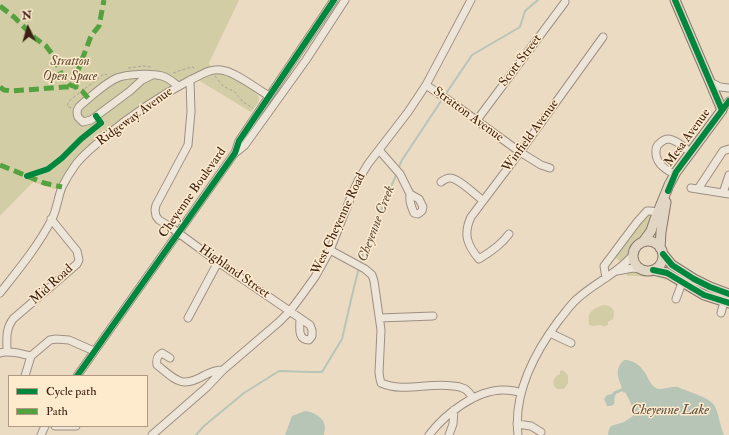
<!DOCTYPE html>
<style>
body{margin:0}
#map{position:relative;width:729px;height:435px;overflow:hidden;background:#ecdbc3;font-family:"IM FELL Double Pica",serif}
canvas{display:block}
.legend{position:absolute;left:8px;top:375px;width:140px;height:52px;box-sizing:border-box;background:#feeacd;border:1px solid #b09a83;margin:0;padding:5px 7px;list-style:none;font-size:12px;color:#3c2214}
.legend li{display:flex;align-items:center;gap:8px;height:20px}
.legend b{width:20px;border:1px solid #b09a83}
.north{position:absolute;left:8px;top:8px;width:40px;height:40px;-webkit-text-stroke:3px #feeacd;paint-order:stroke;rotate:355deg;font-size:11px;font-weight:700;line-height:16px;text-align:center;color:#3c2214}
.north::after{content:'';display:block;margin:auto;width:14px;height:18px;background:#3c2214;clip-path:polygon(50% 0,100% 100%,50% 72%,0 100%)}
</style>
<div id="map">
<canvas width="729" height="435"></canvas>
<ul class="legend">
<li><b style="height:5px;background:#00873e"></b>Cycle path</li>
<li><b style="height:5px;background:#54a23f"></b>Path</li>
</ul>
<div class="north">N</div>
</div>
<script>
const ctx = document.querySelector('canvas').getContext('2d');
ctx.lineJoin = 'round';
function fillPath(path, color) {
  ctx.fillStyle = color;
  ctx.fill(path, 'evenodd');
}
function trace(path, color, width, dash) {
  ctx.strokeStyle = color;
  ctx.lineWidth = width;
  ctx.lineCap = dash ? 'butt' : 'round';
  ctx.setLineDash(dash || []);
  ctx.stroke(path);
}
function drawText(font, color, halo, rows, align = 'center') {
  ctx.font = font + ' "IM FELL Double Pica",serif';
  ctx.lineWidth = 3;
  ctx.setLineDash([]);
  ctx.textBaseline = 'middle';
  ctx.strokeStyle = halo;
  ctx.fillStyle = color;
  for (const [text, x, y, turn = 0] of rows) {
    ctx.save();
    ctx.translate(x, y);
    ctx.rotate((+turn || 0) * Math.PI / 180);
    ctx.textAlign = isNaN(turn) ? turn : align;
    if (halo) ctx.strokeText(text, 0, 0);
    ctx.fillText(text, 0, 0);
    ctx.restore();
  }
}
fillPath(new Path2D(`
 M0 0H239L209 63 214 73C230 72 244 85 257 94 262 101 256 105 251 112L198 80 191 75 168 88 115 124 85 150 61 182 58 183 55 189 33 182 0 216Z
 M647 214H651L652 215C650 223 649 230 643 235 639 239 634 241 631 246 627 252 627 258 622 263L616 258 618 254Z
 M629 271 636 272 647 274H655L668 277 666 280 655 276H627V272Z
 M603 305C612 305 616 310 613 319L608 322V325L603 327 602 325 592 326 589 325C587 313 591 309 603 305Z
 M562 370 564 371 568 375V383L564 389H557L554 386 553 381 556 376 560 374V371Z`), '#d3cda5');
fillPath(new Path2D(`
 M624 360C636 360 643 368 648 378 650 382 652 386 656 388 661 391 671 386 678 387 688 392 709 397 714 405 719 413 720 426 724 435H608L609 429 611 426 624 422 633 416C634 407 629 400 625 392L624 393 622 391C622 391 617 394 616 394 612 399 619 407 607 406L604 399 607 395 612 394 613 392 622 388C618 377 614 369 624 360Z
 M305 411C314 412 325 418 325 428 325 430 324 433 324 435H285L292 416Z`), '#b7c5b6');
trace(new Path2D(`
 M398 169 402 160 447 92 472 55 520 27 525 11 538 0
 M196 435 204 426 244 393 279 371 310 372H322L342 339 354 287 364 249 397 173`), '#b7c5b6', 2);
const minor = new Path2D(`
 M152 75 142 80 130 91 91 120 83 122 78 117C76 111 77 108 82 104 92 96 105 83 117 78 127 74 151 73 162 76 169 78 173 82 178 86
 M190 80 191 112 188 145 156 205 155 210 156 216 159 220 169 226 218 262 310 325 312 330V336L309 340C297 340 300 327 300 318
 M710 82 720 87 729 88
 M426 85 454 104 520 152 541 165 550 168
 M722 110 729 101
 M477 120 565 2
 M379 150 400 174 410 194 419 199 423 207 422 211 418 214 414 213C411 206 409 201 410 194
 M235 153 239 141 334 0
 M675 175C666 169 655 164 656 151 656 148 657 145 660 143 662 141 666 139 669 139 677 140 685 148 691 153
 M441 182C444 180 446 178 450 178 458 178 476 195 483 201
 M691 188 729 194
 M698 189 723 151 729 149
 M723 193 729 175
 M509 234C502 244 489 253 479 259 467 245 463 234 471 217L520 152 603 37
 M330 250 365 269 372 275 374 281 381 330 379 373 380 379 381 383C404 393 428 382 453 386 456 386 461 387 465 389 468 391 471 395 473 398
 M617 271 633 268 640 269
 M606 278 604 266 637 222 647 211H650L658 212
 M0 293C19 269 38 246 52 219 57 209 58 197 62 187 66 179 71 171 76 164 84 154 95 145 105 137 131 115 160 96 190 80 200 76 210 68 221 70 234 71 257 89 269 96
 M676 299 682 283
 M721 313 724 302
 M188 318 218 262
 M380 318 433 316
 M550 333 571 343
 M7 352C7 339 5 330 13 319L77 264 79 260 77 251 51 219
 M0 353C10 350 21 354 31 356
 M170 358 162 353C157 356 156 359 157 365 176 380 181 389 205 375 211 372 216 370 223 370
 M25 376 31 356 50 340 56 339 69 340 94 351
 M77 376 234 154 245 145 306 60 345 0
 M517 424 531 426 541 432
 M55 426H76
 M41 435 45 426
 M152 435 207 387 223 370 279 322 290 311 302 295 315 277 330 250 352 194 359 179 368 164 408 112 426 85 471 0
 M429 435C445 414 476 390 503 390 510 390 516 391 521 393
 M449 435 453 424 454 410
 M518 435C513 393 535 352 559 320 565 313 570 305 577 299 594 283 617 274 632 256`);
const major = new Path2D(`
 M633 256a15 15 0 1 1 30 0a15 15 0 1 1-30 0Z
 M643 242 651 231 655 219 669 185 676 172 722 110 675 0
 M660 248 661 232 666 202
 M663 254 672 265 694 279 710 287 729 294
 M653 270 667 273 704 295 729 303`);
trace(minor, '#9d9082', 9);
trace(major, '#84776a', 11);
trace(new Path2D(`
 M128 68 144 66 151 67
 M173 73 191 67H193L195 70
 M215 76 223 86 235 92 243 102 253 108
 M71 108 67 106 69 101 104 74 107 75`), '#aca499', 1, [3, 2]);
trace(minor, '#eee5d9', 7);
trace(major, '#e1d5c4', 9);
trace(new Path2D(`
 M0 6 14 17 35 38 46 46 52 54 61 73 70 85 76 87 82 91 89 99
 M0 87 4 90 12 91 64 87H76L77 73 91 36 99 26 104 0
 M0 165 44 183 62 187`), '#54a23f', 5, [10, 5]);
trace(new Path2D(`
 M675 0 722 110
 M27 176 48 169 62 158 81 139 101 123 96 116
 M668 191 676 172 729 101
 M663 254 672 265 694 279 710 287 729 294
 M653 270 667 273 704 295 729 303
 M77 376 235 153 239 141 334 0`), '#00873e', 6);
drawText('13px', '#3c2214', '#feeacd', [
 ["Scott Street",521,61,-53],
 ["Stratton Avenue",468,115,36],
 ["Ridgeway Avenue",135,117,-36],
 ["Winfield Avenue",531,136,-54],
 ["Mesa Avenue",688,138,-54],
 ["Cheyenne Boulevard",193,193,-55],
 ["West Cheyenne Road",339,224,-65],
 ["Highland Street",234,272,35],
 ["Mid Road",52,285,-42]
]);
drawText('italic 13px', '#5d4a32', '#feeacd', [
 ["Stratton",70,62],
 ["Open Space",70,77]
]);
drawText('italic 14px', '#5a5043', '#feeacd', [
 ["Cheyenne Creek",377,224,-69],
 ["Cheyenne Lake",670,411]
]);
</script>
